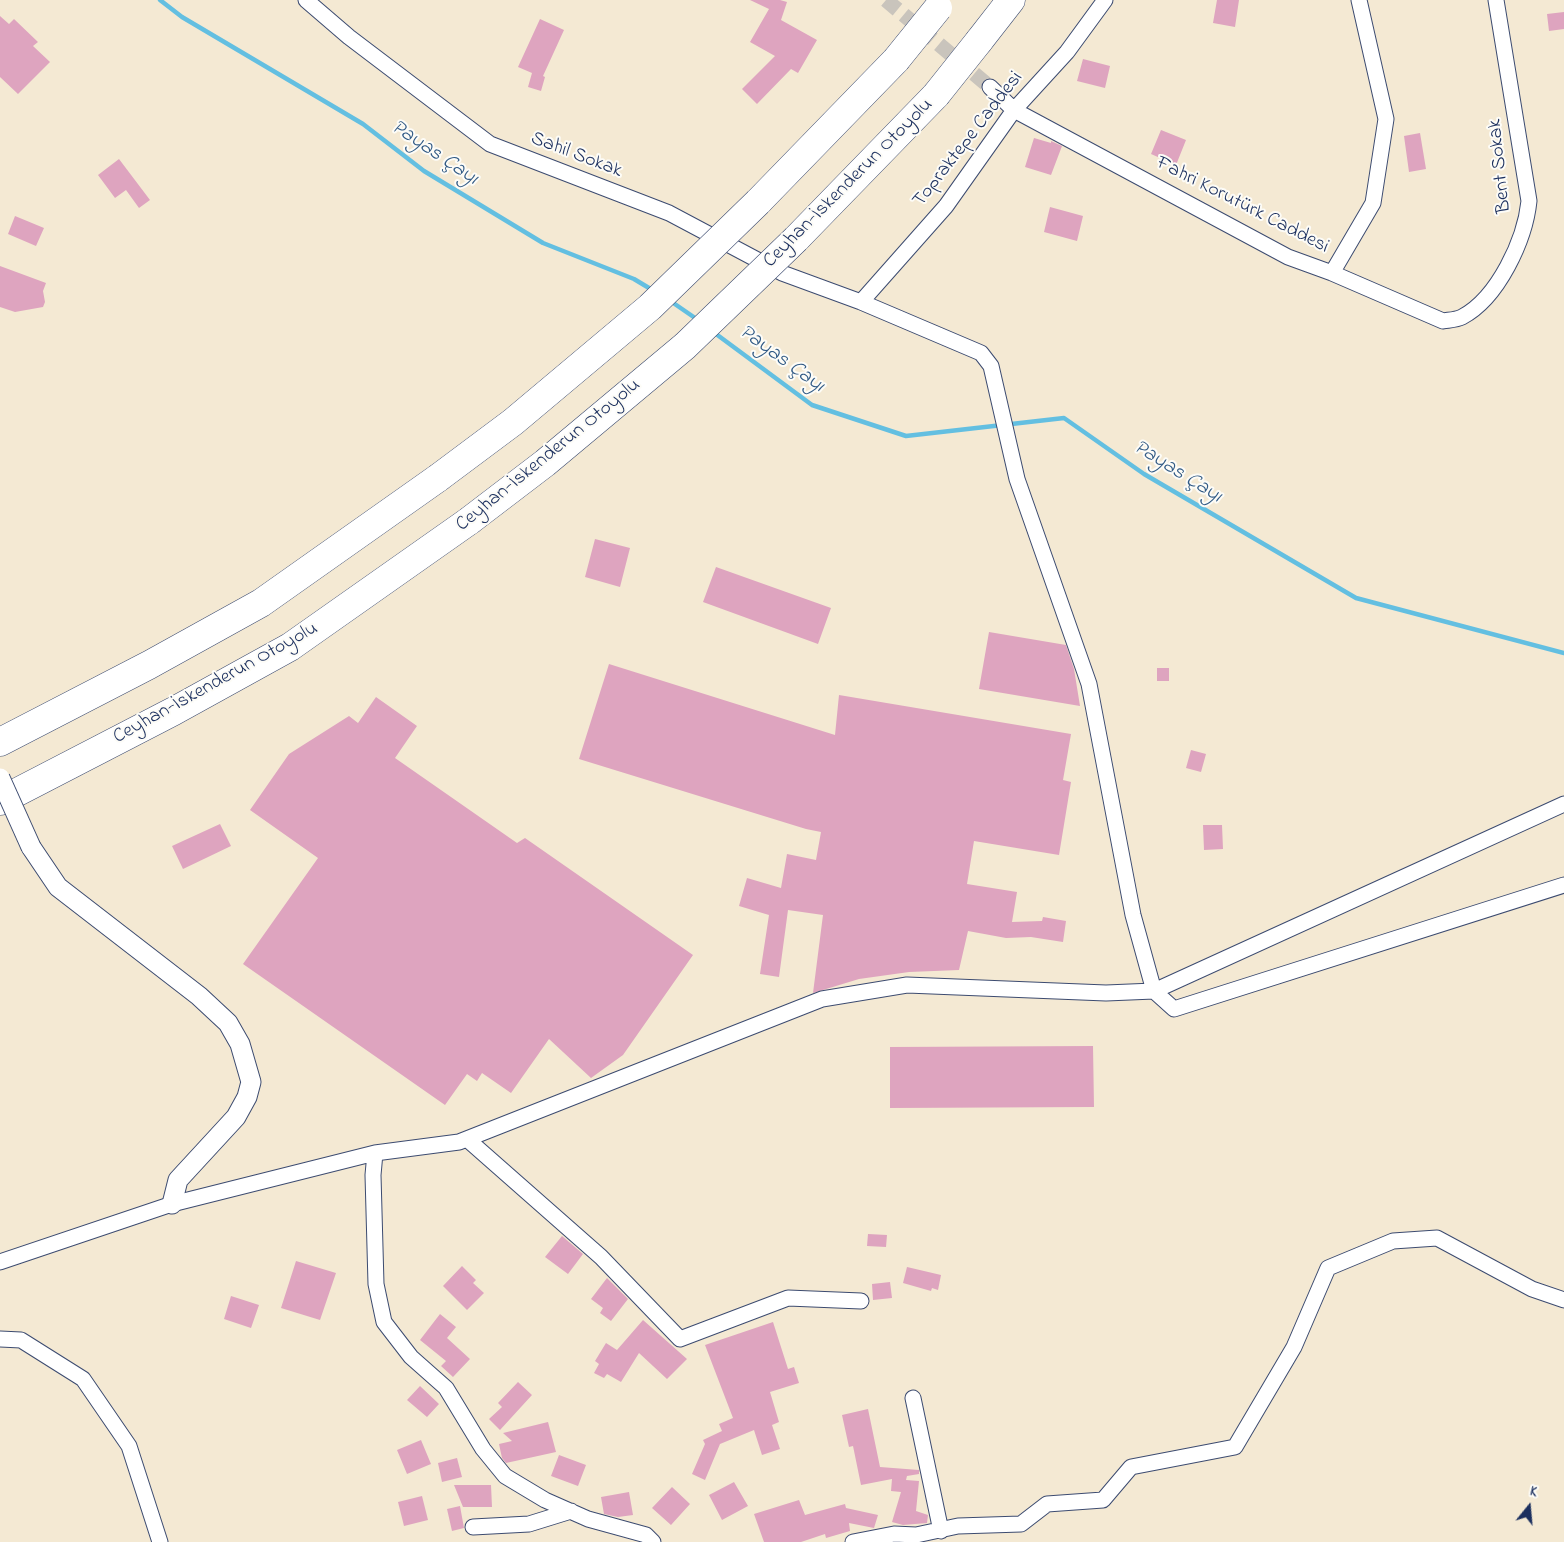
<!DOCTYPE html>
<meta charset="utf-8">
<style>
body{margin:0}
#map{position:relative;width:1564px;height:1542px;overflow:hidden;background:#f4e9d3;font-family:"Indie Flower",sans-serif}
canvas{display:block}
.north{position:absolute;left:1504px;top:1482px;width:50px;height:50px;-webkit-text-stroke:4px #fdfcf7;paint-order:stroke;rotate:17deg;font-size:14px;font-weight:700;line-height:20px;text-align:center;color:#1b2f5e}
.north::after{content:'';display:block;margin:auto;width:18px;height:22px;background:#1b2f5e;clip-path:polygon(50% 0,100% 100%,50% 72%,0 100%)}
</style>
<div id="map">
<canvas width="1564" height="1542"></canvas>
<div class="north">K</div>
</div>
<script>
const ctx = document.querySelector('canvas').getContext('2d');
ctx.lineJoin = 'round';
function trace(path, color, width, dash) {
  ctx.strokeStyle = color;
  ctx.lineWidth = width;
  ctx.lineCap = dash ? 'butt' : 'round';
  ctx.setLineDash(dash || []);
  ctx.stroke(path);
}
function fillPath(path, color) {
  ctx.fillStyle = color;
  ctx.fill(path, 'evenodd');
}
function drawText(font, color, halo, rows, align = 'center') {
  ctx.font = font + ' "Indie Flower",sans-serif';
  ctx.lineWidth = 4;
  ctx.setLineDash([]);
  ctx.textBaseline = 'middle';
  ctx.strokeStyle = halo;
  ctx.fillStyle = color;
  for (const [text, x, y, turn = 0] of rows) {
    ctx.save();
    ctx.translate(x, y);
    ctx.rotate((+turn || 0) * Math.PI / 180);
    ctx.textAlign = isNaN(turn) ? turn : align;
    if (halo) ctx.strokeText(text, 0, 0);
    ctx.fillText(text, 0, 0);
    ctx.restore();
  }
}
trace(new Path2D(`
 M160 0 182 17 363 124 424 171 543 243 634 279 654 291
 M669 300 698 320
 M712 331 812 405 906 436 1064 418 1144 474 1356 598 1564 653`), '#63bfe1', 4.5);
fillPath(new Path2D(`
 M750 0H780L787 2 781 20 817 40 798 73 791 69 757 104 742 89 775 56 750 42 769 9Z
 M1217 0H1239L1235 27 1213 23Z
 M1564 12V29L1549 31 1547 14Z
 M0 16 9 24 14 19 38 42 33 46 50 62 18 94 0 77Z
 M540 19 564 30 543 76 545 77 541 91 528 87 532 73 518 67Z
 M1083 59 1110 66 1105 88 1077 81Z
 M1161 130 1186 140 1176 165 1151 154Z
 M1420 133 1426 169 1409 172 1404 136Z
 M1034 138 1051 143V141L1062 146 1051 175 1025 167Z
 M119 159 150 200 139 208 126 190 115 198 98 175Z
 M1050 207 1083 216 1077 241 1044 232Z
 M15 216 44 228 36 246 8 234Z
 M0 266 46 283 43 291 45 302 43 307 15 312 0 307Z
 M595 539 630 548 620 587 585 577Z
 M716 567 831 608 818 644 703 602Z
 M989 632 1066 645 1074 669 1080 706 979 689Z
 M609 664 835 735 839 695 1071 734 1063 780 1071 782 1059 855 974 841 967 884 1017 892 1012 922 1042 921 1043 917 1066 921 1063 942 1031 937 1006 938 968 931 959 970 909 972 859 979 813 993 823 915 788 910 779 977 760 974 769 915 739 906 747 878 781 888 787 854 816 860 821 832 806 829 579 759Z
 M1157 668H1169V681H1157Z
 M376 697 417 726 395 758 517 843 525 838 693 955 623 1055 591 1078 549 1039 511 1093 482 1073 477 1081 467 1074 445 1105 243 964 318 858 250 810 289 754 349 716 358 723Z
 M1191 750 1206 754 1201 772 1186 768Z
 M220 824 231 846 183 869 172 846Z
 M1203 825H1222L1223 849 1204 850Z
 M1093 1046 1094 1107 890 1108V1047Z
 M868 1234 887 1235 886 1247 867 1246Z
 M562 1236 583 1254 568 1274 545 1257Z
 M296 1261 336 1273 320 1320 281 1308Z
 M462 1266 476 1280 473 1283 484 1293 467 1310 443 1286Z
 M907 1267 941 1275 938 1290 932 1288 931 1291 903 1283Z
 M607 1278 628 1299 611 1321 600 1313 603 1308 591 1299Z
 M890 1282 892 1298 873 1300 872 1284Z
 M231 1296 259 1305 251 1328 224 1319Z
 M440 1314 456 1327 447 1338 470 1359 453 1377 441 1366 446 1361 420 1340Z
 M643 1320 687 1359 667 1379 639 1353 621 1382 607 1374 604 1378 594 1373 599 1364 595 1361 606 1343 617 1350Z
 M773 1322 788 1369 794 1367 799 1383 770 1392 779 1422 772 1425 780 1449 762 1455 754 1430 720 1444 705 1480 692 1474 705 1444 703 1440 722 1431 719 1424 733 1418 705 1345Z
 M518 1382 532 1395 500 1430 489 1419 502 1407 498 1403Z
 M420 1386 439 1404 427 1417 407 1400Z
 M868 1409 880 1467 919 1470V1474L907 1476 906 1480 919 1481 916 1511 928 1515 927 1523 903 1525 892 1522 901 1492 891 1491 892 1479 861 1485 853 1446 849 1447 842 1415Z
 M548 1422 556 1452 506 1463 502 1458 499 1444 512 1441 503 1433Z
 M421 1440 431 1464 407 1474 397 1450Z
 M559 1455 586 1465 578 1486 551 1476Z
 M457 1458 462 1477 442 1482 438 1463Z
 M734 1482 748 1506 722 1520 709 1495Z
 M454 1485H491L492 1507H463Z
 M672 1487 690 1504 671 1525 652 1508Z
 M629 1492 633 1515 618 1517 604 1514 601 1497Z
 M422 1496 428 1520 404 1526 398 1502Z
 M799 1500 805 1515 845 1504 846 1508 878 1515 874 1528 849 1523 850 1531 826 1538 825 1534 801 1542H764L754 1514Z
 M460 1506 464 1528 452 1531 447 1509Z`), '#dea4bf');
trace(new Path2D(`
 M886 0 990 87`), '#c9c4bc', 15, [15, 8]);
const minor = new Path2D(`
 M306 0 349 37 490 144 669 213 782 273 861 302 981 353 991 366 1017 479 1089 684 1133 915 1154 991 1174 1009 1564 885
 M990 87 1014 110 1288 257 1332 273 1373 203 1386 119 1359 0
 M1332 273 1443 321C1448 320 1456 320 1462 317 1498 298 1525 240 1529 201L1496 0
 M861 302 946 206 1014 110 1067 52 1105 0
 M467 1139 601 1257 680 1339 788 1298 861 1301
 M375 1153 373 1175 376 1284 384 1322 411 1357 446 1388 483 1449 505 1476 545 1500 588 1519 646 1535 653 1542
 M0 1262 172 1204 375 1153 459 1142 822 999 907 985 1106 993 1154 991 1564 804
 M0 1339 21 1340 83 1379 129 1446 160 1542
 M913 1398 941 1531
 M473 1527 529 1524 571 1511
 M853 1542 894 1534 916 1535 958 1526 1021 1524 1047 1504 1103 1500 1131 1467 1235 1447 1294 1347 1328 1268 1393 1241 1437 1238 1532 1289 1564 1300`);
const tertiary = new Path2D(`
 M31 847 58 887 199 996 228 1023 240 1044 251 1082 247 1097 236 1117 178 1180 172 1204`);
const motorway = new Path2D(`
 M979 41 1011 0
 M758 202 896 60
 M796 239 936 95
 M0 742 149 665 261 603 438 478
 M0 801 174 711 290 647 469 521`);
trace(minor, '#3c4b70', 17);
trace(tertiary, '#3c4b70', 21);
trace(motorway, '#3c4b70', 29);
trace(minor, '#fff', 15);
trace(tertiary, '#fff', 19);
trace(motorway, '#fff', 28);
const tertiaryBridge = new Path2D(`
 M0 778 31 847`);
const motorwayBridge = new Path2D(`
 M896 60 938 8
 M936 95 979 41
 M438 478 513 422 650 307 758 202
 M469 521 545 463 685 346 796 239`);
trace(tertiaryBridge, '#3c4b70', 21, []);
trace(motorwayBridge, '#3c4b70', 29, []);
trace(tertiaryBridge, '#fff', 19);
trace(motorwayBridge, '#fff', 28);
drawText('20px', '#1b2f5e', '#fdfcf7', [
 ["Topraktepe Caddesi",969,140,-52],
 ["Sahil Sokak",576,156,21],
 ["Bent Sokak",1501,166,-96],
 ["Ceyhan-İskenderun Otoyolu",849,184,-45],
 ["Fahri Korutürk Caddesi",1242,206,27],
 ["Ceyhan-İskenderun Otoyolu",549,456,-39],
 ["Ceyhan-İskenderun Otoyolu",216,684,-29]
]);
drawText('italic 21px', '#315a85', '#fdfcf7', [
 ["Payas Çayı",434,154,34],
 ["Payas Çayı",781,360,36],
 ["Payas Çayı",1177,473,32]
]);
</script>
